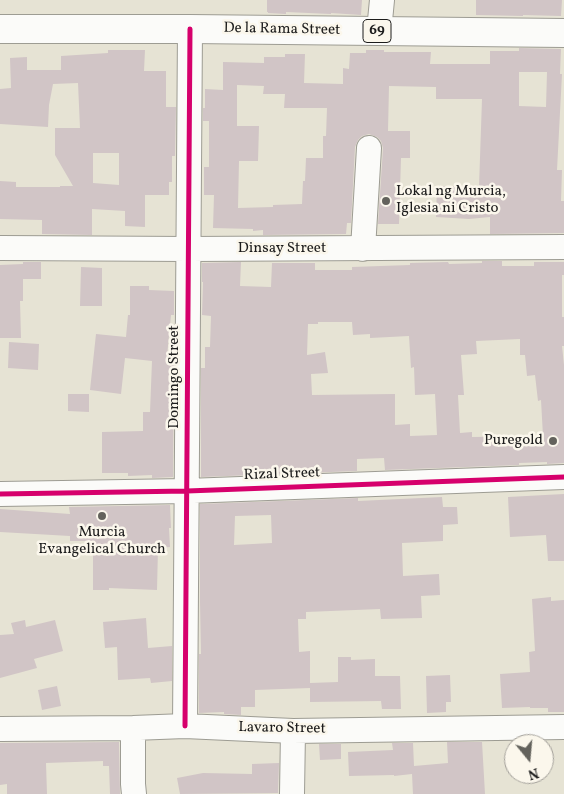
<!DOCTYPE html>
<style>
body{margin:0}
#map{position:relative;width:564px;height:794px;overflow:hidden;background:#e6e3d4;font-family:Vollkorn,serif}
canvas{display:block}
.north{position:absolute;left:504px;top:734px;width:50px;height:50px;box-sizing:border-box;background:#fbf7ec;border:1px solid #a29f99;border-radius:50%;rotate:163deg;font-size:14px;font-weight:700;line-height:20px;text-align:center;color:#1c1c1c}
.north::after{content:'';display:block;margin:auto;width:18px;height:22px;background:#63625c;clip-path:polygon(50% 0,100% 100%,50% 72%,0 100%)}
</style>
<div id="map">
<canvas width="564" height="794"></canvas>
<div class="north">N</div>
</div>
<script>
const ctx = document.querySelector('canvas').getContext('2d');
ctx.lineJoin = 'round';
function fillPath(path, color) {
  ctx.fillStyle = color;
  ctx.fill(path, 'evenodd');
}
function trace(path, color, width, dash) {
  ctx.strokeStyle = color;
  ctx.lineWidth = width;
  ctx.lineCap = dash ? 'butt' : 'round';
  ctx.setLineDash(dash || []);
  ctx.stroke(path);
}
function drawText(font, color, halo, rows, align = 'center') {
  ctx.font = font + ' Vollkorn,serif';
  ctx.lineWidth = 5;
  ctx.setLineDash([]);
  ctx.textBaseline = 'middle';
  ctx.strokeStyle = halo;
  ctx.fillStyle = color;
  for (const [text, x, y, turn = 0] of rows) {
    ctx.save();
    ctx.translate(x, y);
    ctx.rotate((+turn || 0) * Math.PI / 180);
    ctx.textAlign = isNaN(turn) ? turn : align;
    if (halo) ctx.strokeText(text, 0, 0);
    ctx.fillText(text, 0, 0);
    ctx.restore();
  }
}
fillPath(new Path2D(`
 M267 0H362L361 15 331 13V14L286 12V14L268 13V12H267Z
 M476 0H562L561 16 523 15V16L476 15Z
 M519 48 561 49 560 74H562L557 170H562L561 201H564V233L490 234V217L469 219 436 217 437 186 479 187 482 99H436V87L389 86 388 131H410V158H401L399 224H378L383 148 381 141 377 137 369 134 362 136 358 140 355 147 351 223H347L346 234 263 235V230L253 231V229L213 228 214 195H204V167H209V121H203V108H205V89L223 90V62L264 63V57H285V54H305L304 83 343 84V68L349 69 350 53H366V50H384V52H431L430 64H490V51H519ZM519 72H547L546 107 519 106ZM237 85 264 86 263 94H285L284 108H327L326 136H323V158H306L305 181H303L302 204 273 205V207L238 208 239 161H258L259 126H237Z
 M108 50H145L144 71H166V107H176L175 156H172V182H169V195H145V227L125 226V211L92 209V235L42 234V220L0 219V181L16 182V187H60V186H73L55 155V128H80L78 83 53 84 49 105 48 127 0 124V89L11 88 10 58 27 57V70H61V56L108 53ZM93 153H119V185L93 183Z
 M482 261H502V266H534V262H564V275H562V317H564V346H562L564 365V463L547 464V462L519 463V465L385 470 384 458 357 459V471L201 477V368H205V347H210L211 316 202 315 203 282H202V263L241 262 240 286 271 287 272 263H315V270H352V267L410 265V263L448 262 449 264 482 263ZM318 322H352L353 335 370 334V338L409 336 411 368 414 367 415 395 435 394 437 435 410 436V424L395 425V394L312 395 311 374 328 373 325 352 307 355 308 324H318ZM520 339V355H525L527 376 535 375 538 401 541 400 543 436 472 437V432L460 433 458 395H464L461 355 477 354 476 341Z
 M23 262H41V279H23V301H20L21 338H0V265L23 264Z
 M81 267 102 268V306H80Z
 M130 286H149V290L174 291V315H171L167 356H174L173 477 152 478V475L128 476V473H102V432L143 431V412H150L152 361 125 358 121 394 90 390 96 334 126 337 128 315H130Z
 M9 342 39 344 38 370 8 368Z
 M68 394H89V412L68 411Z
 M564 494V561H548L546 535 510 537 508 497Z
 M442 497 443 507H457L458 524 443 525V541L402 543 403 576 439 574 440 595 421 596 422 618 381 619 380 609 306 612V619H298L299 652 310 651V683L338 682V657H351V660L375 659V676H400L401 709H382L381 701 310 702V688L255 690V707H241V715L224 714V712L199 713V654H201L200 602V504L358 498V501ZM271 515 272 543 234 545 235 516Z
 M170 505 171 528H169L170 547 158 548 157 590 109 588V590H93V541H70V536L0 532V509L70 514 69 507Z
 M551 597V601L564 600V712H548V708H530V707L502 708 500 674 530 672 529 652 535 651 532 599Z
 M146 618 148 648 172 646V681L151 683 150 678 118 680 117 647 105 648 103 622Z
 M25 620 26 627 55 620 63 651 34 659 37 668 0 678V635L14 634 11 623Z
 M450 675 451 702H446V712L427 713 426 676Z
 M57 686 61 706 42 710 38 690Z
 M119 742 120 794H110L109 766H103V761L46 763 47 794H7V784L0 785V743Z
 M447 742H482L485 794H413L412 774 394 776V775L349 776 348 752 393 750 392 743H413L414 766 448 763Z
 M319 744H341V759L320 760Z
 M279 763 278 793 180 794 177 778 203 773 252 774V764Z`), '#d1c5c6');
const minor = new Path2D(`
 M379 31 382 0
 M0 248 189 249 564 247
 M363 249 369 148
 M0 494 187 491 564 477
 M185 726 190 29
 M133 728V784L134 794
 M0 729 133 728 185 726 293 731 564 727
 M292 794 293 731`);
const highway = new Path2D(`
 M0 29H190L564 33`);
trace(minor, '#9d9c93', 26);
trace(highway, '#9d9c93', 30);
trace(minor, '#fbfbf9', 24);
trace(highway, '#fbfbf9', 28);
trace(new Path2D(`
 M0 494 187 491 564 477
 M185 726 190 29`), '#d6006c', 5);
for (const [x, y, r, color] of [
 [386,201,5,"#63625c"],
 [553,441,5,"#63625c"],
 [102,516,5,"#63625c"]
]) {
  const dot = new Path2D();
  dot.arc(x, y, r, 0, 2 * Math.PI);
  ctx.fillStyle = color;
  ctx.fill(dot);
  trace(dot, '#fbf7ec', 2);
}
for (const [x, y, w] of [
 [377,31,28]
]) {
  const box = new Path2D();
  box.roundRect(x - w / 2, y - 11.5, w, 23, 4);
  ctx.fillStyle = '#fbf7ec';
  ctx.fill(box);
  trace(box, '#1c1c1c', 1);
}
drawText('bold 14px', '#1c1c1c', null, [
 ["69",377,31]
]);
drawText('15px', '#1c1c1c', '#fbf7ec', [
 ["De la Rama Street",282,30,1],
 ["Dinsay Street",282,249],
 ["Domingo Street",175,377,-90],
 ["Rizal Street",282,475,-2],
 ["Lavaro Street",282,729,1]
]);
drawText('15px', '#1c1c1c', '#fbf7ec', [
 ["Lokal ng Murcia,",396,192],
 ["Iglesia ni Cristo",396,209],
 ["Puregold",543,441,"right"],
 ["Murcia",102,533,"center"],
 ["Evangelical Church",102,550,"center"]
], 'left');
</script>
